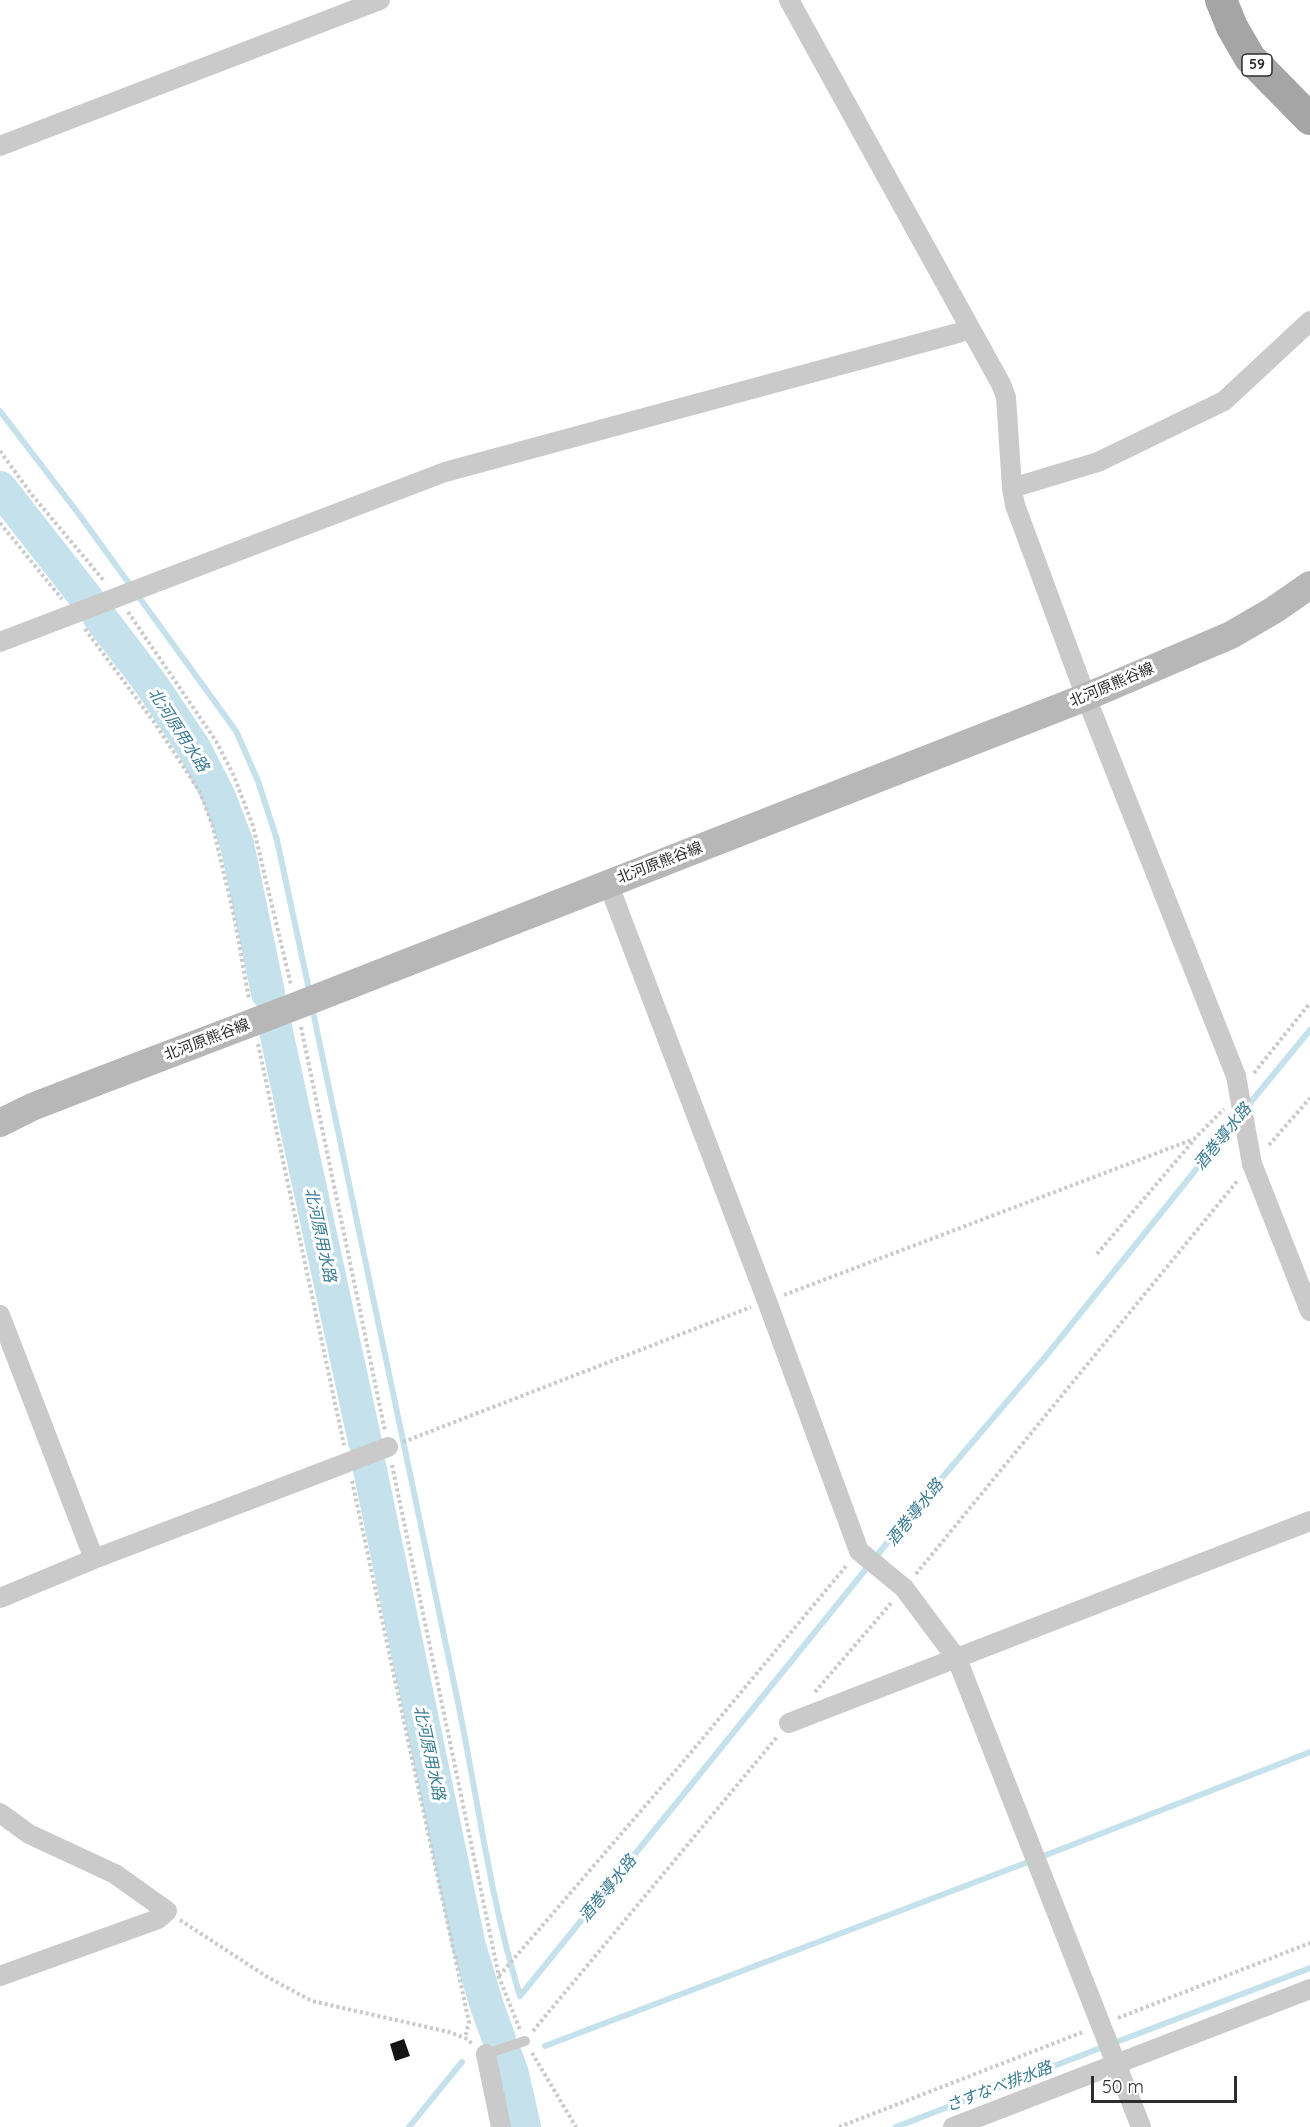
<!DOCTYPE html>
<meta charset="utf-8">
<style>
body{margin:0}
#map{position:relative;width:1310px;height:2127px;overflow:hidden;background:#fff;font-family:Quicksand,sans-serif}
canvas{display:block}
.scale{position:absolute;left:1091px;top:2076px;width:146px;height:27px;box-sizing:border-box;border:3px solid #2d2d2d;border-top:0;padding-left:8px;font-size:18px;line-height:21px;white-space:nowrap;color:#2d2d2d;-webkit-text-stroke:4px #fff;paint-order:stroke}
</style>
<div id="map">
<canvas width="1310" height="2127"></canvas>
<div class="scale">50 m</div>
</div>
<script>
const ctx = document.querySelector('canvas').getContext('2d');
ctx.lineJoin = 'round';
function trace(path, color, width, dash) {
  ctx.strokeStyle = color;
  ctx.lineWidth = width;
  ctx.lineCap = dash ? 'butt' : 'round';
  ctx.setLineDash(dash || []);
  ctx.stroke(path);
}
function fillPath(path, color) {
  ctx.fillStyle = color;
  ctx.fill(path, 'evenodd');
}
function drawText(font, color, halo, rows, align = 'center') {
  ctx.font = font + ' Quicksand,"Noto Sans JP",sans-serif';
  ctx.lineWidth = 6;
  ctx.setLineDash([]);
  ctx.textBaseline = 'middle';
  ctx.strokeStyle = halo;
  ctx.fillStyle = color;
  for (const [text, x, y, turn = 0] of rows) {
    ctx.save();
    ctx.translate(x, y);
    ctx.rotate((+turn || 0) * Math.PI / 180);
    ctx.textAlign = isNaN(turn) ? turn : align;
    if (halo) ctx.strokeText(text, 0, 0);
    ctx.fillText(text, 0, 0);
    ctx.restore();
  }
}
trace(new Path2D(`
 M0 411 78 513 236 731 258 781 277 840 310 994
 M312 1007C358 1234 406 1461 455 1688 477 1791 489 1896 520 1996
 M1246 1108 1310 1030
 M520 1996 900 1527 1046 1356 1239 1116
 M1119 2041 1310 1968
 M545 2046 1036 1859 1310 1752
 M409 2127 462 2062
 M896 2127 1103 2047`), '#c5e2ec', 6);
trace(new Path2D(`
 M0 488 87 599
 M99 616 151 684 194 748 219 797 237 844 268 993
 M275 1027 365 1442
 M369 1465 469 1946 487 2006 499 2039
 M506 2057 512 2074 524 2127`), '#c5e2ec', 34);
fillPath(new Path2D(`
 M404 2039 410 2056 395 2061 390 2044Z`), '#141414');
trace(new Path2D(`
 M0 451 32 495 105 582
 M0 523 62 599
 M128 612 216 741 234 776 253 826 291 985
 M85 629 154 722 200 792 213 827 234 916 249 999
 M301 1027 385 1431
 M258 1044 344 1445
 M1254 1073 1310 1003
 M1269 1145 1310 1098
 M1097 1254 1194 1140
 M784 1295 1194 1139 1224 1109
 M403 1442 751 1307
 M392 1465 499 1977 520 2030
 M352 1481 469 2022 465 2038
 M916 1574 1238 1180
 M815 1692 892 1602
 M180 1920 269 1978 312 2001 449 2032 465 2038 473 2044
 M499 1976 683 1762 847 1565
 M1118 2018 1310 1943
 M533 2031 777 1737
 M532 2053 576 2127
 M839 2127 1083 2032`), '#cacaca', 4, [3, 3]);
trace(new Path2D(`
 M486 2054 525 2041`), '#cacaca', 10);
trace(new Path2D(`
 M789 0 1001 384 1006 397 1012 488 1015 505 1086 697 1236 1076 1252 1164 1310 1311
 M0 146 380 0
 M1012 488 1098 462 1224 401 1310 321
 M0 642 445 472 958 333 970 328
 M608 883 767 1301 859 1551 904 1588 957 1659 1141 2127
 M0 1315 94 1559
 M0 1598 94 1559 388 1447
 M789 1723 1310 1521
 M0 1813 29 1834 115 1874 167 1911 158 1919 0 1976
 M486 2054 501 2127
 M953 2127 1310 1989`), '#cacaca', 20);
trace(new Path2D(`
 M0 1123 32 1107 99 1081 296 1006 1086 697 1231 635 1274 610 1310 585`), '#b7b7b7', 28);
trace(new Path2D(`
 M1221 0 1232 27 1250 58 1310 119`), '#a5a5a5', 32);
for (const [x, y, w] of [
 [1257,65,30]
]) {
  const box = new Path2D();
  box.roundRect(x - w / 2, y - 11, w, 22, 4.5);
  ctx.fillStyle = '#fff';
  ctx.fill(box);
  trace(box, '#2d2d2d', 1.5);
}
drawText('bold 14px', '#2d2d2d', null, [
 ["59",1257,65]
]);
drawText('15px', '#2d2d2d', '#fff', [
 ["北河原熊谷線",1112,685,-23],
 ["北河原熊谷線",660,863,-21],
 ["北河原熊谷線",207,1040,-21]
]);
drawText('italic 16px', '#387b92', '#fff', [
 ["北河原用水路",178,730,57],
 ["酒巻導水路",1223,1137,-51],
 ["北河原用水路",320,1235,78],
 ["酒巻導水路",915,1513,-51],
 ["北河原用水路",429,1753,78],
 ["酒巻導水路",608,1889,-51],
 ["さすなべ排水路",999,2087,-21]
]);
</script>
